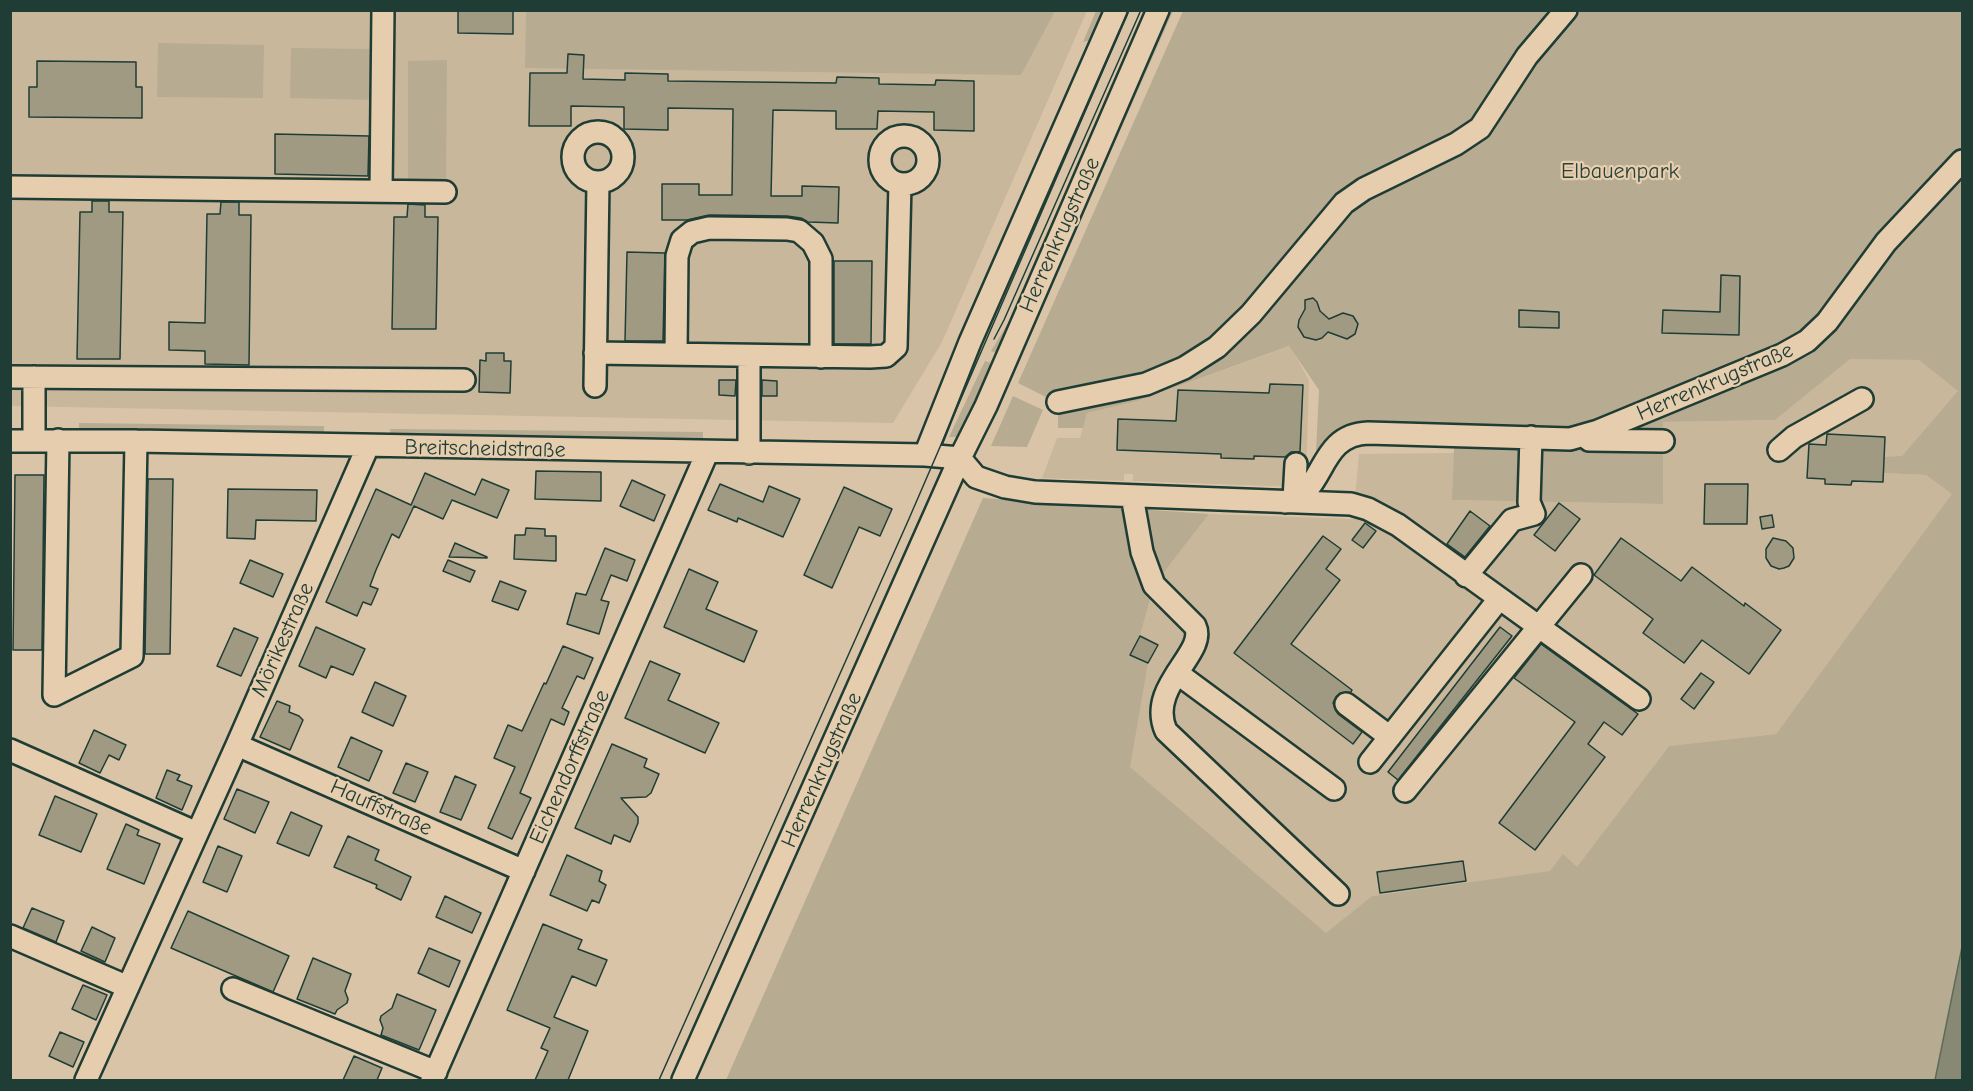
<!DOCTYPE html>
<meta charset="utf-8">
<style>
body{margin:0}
#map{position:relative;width:1973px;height:1091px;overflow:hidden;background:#dac4a7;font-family:"Comic Neue",sans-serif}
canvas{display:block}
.frame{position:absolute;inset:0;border:12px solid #1f3d34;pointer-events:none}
</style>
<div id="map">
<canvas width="1973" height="1091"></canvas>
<div class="frame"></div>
</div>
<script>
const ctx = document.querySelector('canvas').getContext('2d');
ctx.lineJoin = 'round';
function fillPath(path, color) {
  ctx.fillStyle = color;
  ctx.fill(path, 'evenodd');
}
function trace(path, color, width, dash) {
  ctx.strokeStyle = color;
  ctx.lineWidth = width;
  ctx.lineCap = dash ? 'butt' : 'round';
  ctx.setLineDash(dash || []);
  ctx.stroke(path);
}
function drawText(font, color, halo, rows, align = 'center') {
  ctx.font = font + ' "Comic Neue",sans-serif';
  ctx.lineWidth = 4.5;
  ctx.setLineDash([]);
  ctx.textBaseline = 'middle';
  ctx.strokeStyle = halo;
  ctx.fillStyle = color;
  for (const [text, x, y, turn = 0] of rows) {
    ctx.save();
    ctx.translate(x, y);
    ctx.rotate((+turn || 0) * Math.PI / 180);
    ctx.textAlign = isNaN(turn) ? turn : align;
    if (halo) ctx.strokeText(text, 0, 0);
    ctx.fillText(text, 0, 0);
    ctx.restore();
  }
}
fillPath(new Path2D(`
 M11 11H1087L942 342 893 423 11 406Z
 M1290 346 1309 380 1306 481 1298 487 1133 481V474H1124V481L1042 478 1057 438H1080L1087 413 1137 401Z
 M1850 358 1919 360 1959 391 1902 456 1883 473 1926 475 1954 495 1776 734 1669 746 1577 868 1372 896 1326 934 1129 767 1148 663 1158 645 1140 636 1154 585 1209 514 1353 519 1359 454 1454 453 1453 500 1663 504V422L1775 420Z`), '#c9b79c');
fillPath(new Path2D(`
 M526 11H1055L1021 75 525 68Z
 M1096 11H1102L1088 41 1083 42Z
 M1146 11H1150L999 354 991 351 1013 315Z
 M1168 11H1173L1019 359 1016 361Z
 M1183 11H1962V947L1935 1080H726L983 498 1209 514 1154 585 1140 636 1130 655 1148 663 1130 767 1326 933 1372 896 1550 871 1563 854 1577 867 1669 746 1776 734 1952 494 1926 475 1883 473 1884 457 1902 456 1958 391 1919 360 1850 359 1775 420 1663 422V432L1617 430 1759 371 1817 323 1780 350 1569 430 1352 422 1332 435 1316 452 1319 390 1289 346 1137 401 1087 413 1083 428H1058V403L1018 383Z
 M158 43 264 45 263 98 157 97Z
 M291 48 374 49 373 100 290 98Z
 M447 60 446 184H408V61Z
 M985 361 994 364 965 427 957 437H949Z
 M1013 396 1043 410 1027 447 991 446Z
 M79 423 324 426V433L79 430Z
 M390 429 703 432V438L391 435Z
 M1454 447 1663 451V504L1452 500Z`), '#b7ab92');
const water = new Path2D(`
 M1962 947V1080H1935Z`);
fillPath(water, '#888974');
trace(water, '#5e6b5a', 1.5);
const building = new Path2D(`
 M458 10H513V34L458 33Z
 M568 54 584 55 583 79 625 80V73L668 74V81L836 83 837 77 879 78V84L935 85 936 80 974 81V131L934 130V112L878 111 877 129H836V111L773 110 771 196H802V186L839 187 838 223 808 222 801 218 787 216 709 215 687 220H662V184H699V195H732L733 109 668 108V130L624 129V107L571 106V126H529L530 73H567Z
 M37 61 136 62V87H142V118L29 117V87H37Z
 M275 134 369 136 368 176 275 174Z
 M92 201H109V212H123L120 359H77L80 212H92Z
 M221 202H239V215H251L249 365 205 364V351L169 350V322L205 323 207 214H220Z
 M408 204 425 205V217H438L436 329H392L394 217H407Z
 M627 252 665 253 663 341H625Z
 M834 261H872L871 344H834Z
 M1721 275 1740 276 1739 335 1662 333 1663 310 1720 312Z
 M1313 298 1317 302 1320 311 1329 319 1343 313 1353 316 1358 324 1355 334 1347 339 1328 332 1322 338 1316 340 1304 337 1298 327 1299 320 1305 309V300Z
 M1519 310 1559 312V328L1519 327Z
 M486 353H504V361H511L510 393 479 392 480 360 486 361Z
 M719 380H736L735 396 719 395Z
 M762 380 777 381V396H762Z
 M1270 384 1303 385 1300 452H1291L1285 457 1254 456V459L1221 458V454L1117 450 1118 419 1176 421 1178 390 1269 393Z
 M1827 434 1885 437 1883 482 1852 481 1851 485 1825 484V479L1807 478 1809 444 1826 445Z
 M536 471 601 472V501L535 499Z
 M425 473 475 495 482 479 509 490 497 518 452 500 443 519 414 506 399 538 392 534 376 570 370 586 378 589 371 605 363 602 357 616 326 602 376 489 411 505Z
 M15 475H44L42 650H13Z
 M148 479H173L170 654H145Z
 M632 480 665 495 654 521 620 506Z
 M720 484 763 502 769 486 800 499 783 537 738 518 737 522 708 510Z
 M1705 484H1748L1747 524H1704Z
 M844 487 892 509 880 536 859 527 832 588 804 575Z
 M228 489 317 490 316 521 256 520 255 539 227 538Z
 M1559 503 1580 519 1555 551 1534 535Z
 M1470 511 1490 526 1465 557 1447 544Z
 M1772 515 1774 527 1762 529 1760 517Z
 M1365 523 1376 531 1363 548 1352 540Z
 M526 528 545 529V536H556V561L514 559 515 535H525Z
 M1323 536 1341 549 1326 569 1340 580 1291 644 1352 690 1351 692 1340 693 1336 697 1333 703 1338 714 1362 732 1353 744 1234 653Z
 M1621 538 1681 581 1692 567 1744 606 1745 603 1781 630 1749 674 1702 640 1684 663 1643 633 1653 619 1594 575Z
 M1773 538 1786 541 1793 548 1794 558 1789 566 1784 568 1779 569 1771 566 1766 558V549Z
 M455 543 487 557V558L449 557Z
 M605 548 635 560 627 581 611 575 601 600 609 602 599 634 567 624 576 593 586 595Z
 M250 560 283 574 273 597 240 583Z
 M448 560 475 571 470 582 443 571Z
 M689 569 718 582 706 609 757 631 744 662 664 627Z
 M500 581 526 591 518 610 492 601Z
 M316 627 365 649 353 675 331 666 326 678 299 666Z
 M1500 627 1512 636 1398 780 1388 772Z
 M234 628 258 638 241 676 217 666Z
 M1140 636 1158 645 1148 663 1130 655Z
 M1541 644 1638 714 1622 735 1604 722 1588 744 1605 757 1535 850 1499 823 1575 722 1514 678Z
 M563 646 593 658 584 679 577 676 562 708 569 712 564 725 551 719 520 793 531 798 512 839 488 828 515 767 494 758 508 725 522 731 544 683 546 684Z
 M650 661 680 674 668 700 719 723 705 753 625 718Z
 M1701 673 1714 682 1694 709 1681 699Z
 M375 682 406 696 393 726 362 712Z
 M277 701 290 706 289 712 299 716 303 720 290 750 260 737Z
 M94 730 126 745 119 760 109 755 100 773 79 763Z
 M351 737 382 751 369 781 338 767Z
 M612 744 647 759 644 767 659 774 651 793 646 797 621 798 638 817V823L630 842 614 835 611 844 575 828Z
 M406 763 428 772 415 802 393 793Z
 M167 770 180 775 177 780 192 786 182 810 156 798Z
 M455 776 476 785 461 820 440 812Z
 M237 789 269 802 255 833 224 819Z
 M55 796 97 814 81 852 39 835Z
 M291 812 322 826 309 856 277 843Z
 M126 824 139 830 137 835 160 844 144 884 107 869Z
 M348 836 379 850 375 860 411 877 401 900 376 888 377 885 334 867Z
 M218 846 242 856 227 892 203 882Z
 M567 855 602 871 599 881 606 885 599 903 592 900 587 911 550 895Z
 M1463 861 1466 881 1380 893 1377 872Z
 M445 896 481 913 472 933 436 917Z
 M32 908 64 921 56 942 23 928Z
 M188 911 289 956 273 992 171 948Z
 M543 924 582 940 578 949 607 960 596 986 572 976 554 1017 588 1031 568 1080H535L548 1051 541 1048 550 1028 507 1010Z
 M92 927 115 938 105 962 81 951Z
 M429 948 460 961 449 987 418 973Z
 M313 958 351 974 345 991 348 999 347 1003 337 1010 335 1014 297 999Z
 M83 985 107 995 96 1020 72 1009Z
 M397 994 436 1010 419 1050 381 1035 383 1028 380 1020 381 1016 392 1008Z
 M60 1032 84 1042 73 1067 49 1056Z
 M354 1056 382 1068 377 1080H343Z`);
fillPath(building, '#a09a83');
trace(building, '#1f3d34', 1.5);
const minor = new Path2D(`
 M573 157a25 25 0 1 1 50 0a25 25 0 1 1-50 0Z
 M880 160a24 24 0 1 1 48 0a24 24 0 1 1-48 0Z
 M10 187 445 192
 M381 191 383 10
 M595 353 870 357 886 356 896 347 900 184
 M676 354 677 256 682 240 692 232 709 228 787 229 799 231 813 243 821 259V357
 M749 356V453
 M10 377 464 380
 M34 377V441
 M595 386 598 182
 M1058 402 1146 384 1184 368 1217 347 1251 314 1344 203 1364 189 1456 144 1480 128 1527 56 1566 10
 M58 440 54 695 132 656 136 441
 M1589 440 1663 441
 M10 441H136L925 455 960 458
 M1779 450 1794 437 1862 399
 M925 455 970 342 1116 10
 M960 458 976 477 1005 487 1035 492 1351 504 1368 509 1398 525 1639 699
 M1132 496 1142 552 1154 585 1195 626C1208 653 1146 686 1166 731L1338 894
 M1294 499 1296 464
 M1285 502C1327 494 1316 435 1368 433L1570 439 1598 431 1782 355 1807 341 1827 322 1886 242 1962 161
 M1466 576 1512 520 1534 514 1529 502 1531 437
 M1177 673 1334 789
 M1346 704 1390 737
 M237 745 524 871
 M10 750 197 833
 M1370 762 1499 599
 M1405 791 1581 575
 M10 936 128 987
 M233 989 436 1072
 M86 1080 237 745 368 446
 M432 1080 707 453
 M683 1080 960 458 986 406 1158 10`);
trace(minor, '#1f3d34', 26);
trace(minor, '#e6cdae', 21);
trace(new Path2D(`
 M994 339 1004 320 1141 10
 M659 1080 908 521 1129 10`), '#1f3d34', 1.5);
drawText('22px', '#274239', '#e6cdae', [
 ["Elbauenpark",1620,172]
]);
drawText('22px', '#1f3d34', '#e6cdae', [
 ["Herrenkrugstraße",1060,235,-66],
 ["Herrenkrugstraße",1715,382,-23],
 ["Breitscheidstraße",485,449,1],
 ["Mörikestraße",283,640,-66],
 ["Eichendorffstraße",570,767,-66],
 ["Herrenkrugstraße",822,770,-66],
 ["Hauffstraße",381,808,24]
]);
</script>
